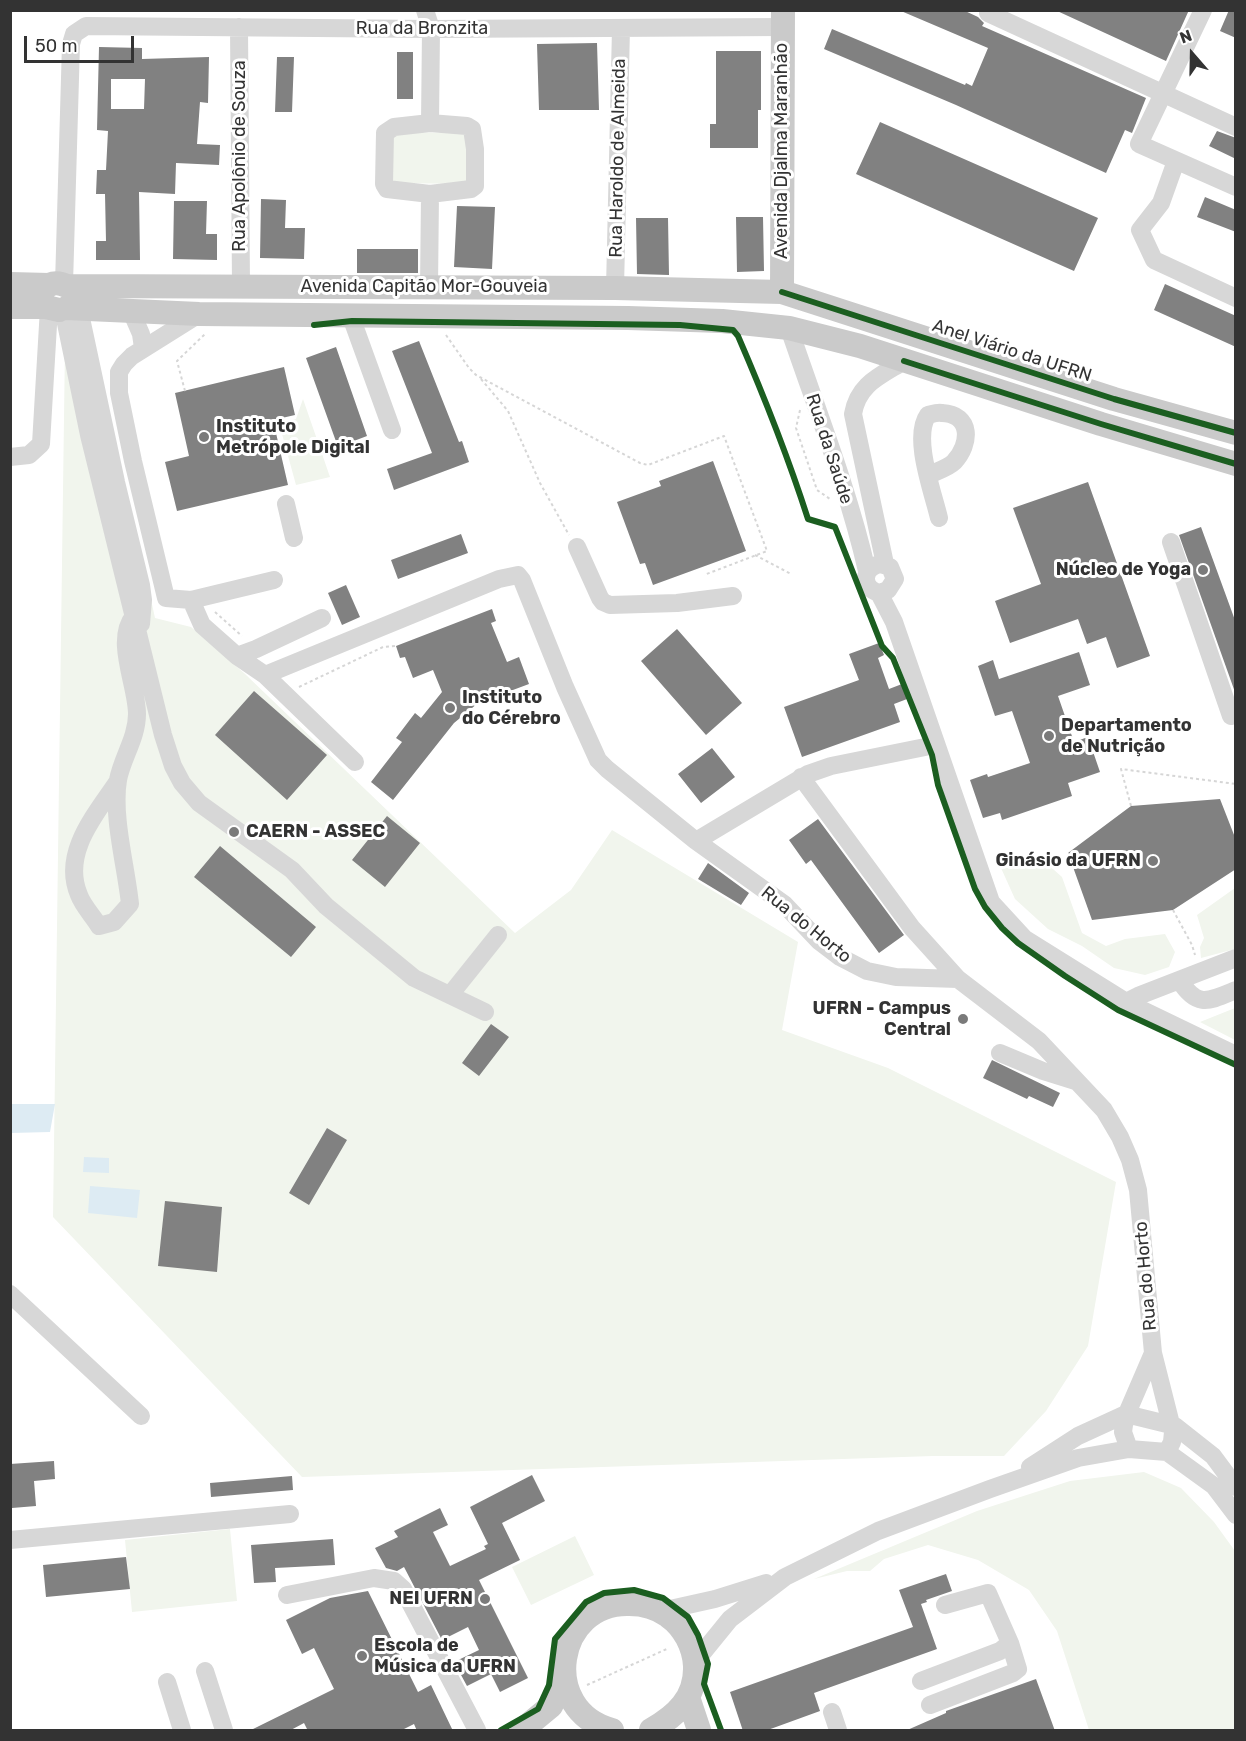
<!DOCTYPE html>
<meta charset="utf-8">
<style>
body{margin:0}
#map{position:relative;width:1246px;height:1741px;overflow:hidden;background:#fff;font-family:Rubik,sans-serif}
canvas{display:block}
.frame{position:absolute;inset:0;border:12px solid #333;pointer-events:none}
.north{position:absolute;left:1162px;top:24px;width:60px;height:60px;-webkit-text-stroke:4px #fff;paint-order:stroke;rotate:340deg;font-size:16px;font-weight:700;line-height:24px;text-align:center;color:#333}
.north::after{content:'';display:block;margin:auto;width:21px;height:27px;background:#333;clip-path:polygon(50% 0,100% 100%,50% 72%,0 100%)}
.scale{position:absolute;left:24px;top:36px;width:110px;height:27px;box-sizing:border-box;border:3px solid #333;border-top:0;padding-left:8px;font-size:18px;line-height:21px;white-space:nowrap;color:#333;-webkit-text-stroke:4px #fff;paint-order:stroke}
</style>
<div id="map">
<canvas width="1246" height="1741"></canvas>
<div class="frame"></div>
<div class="north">N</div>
<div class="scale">50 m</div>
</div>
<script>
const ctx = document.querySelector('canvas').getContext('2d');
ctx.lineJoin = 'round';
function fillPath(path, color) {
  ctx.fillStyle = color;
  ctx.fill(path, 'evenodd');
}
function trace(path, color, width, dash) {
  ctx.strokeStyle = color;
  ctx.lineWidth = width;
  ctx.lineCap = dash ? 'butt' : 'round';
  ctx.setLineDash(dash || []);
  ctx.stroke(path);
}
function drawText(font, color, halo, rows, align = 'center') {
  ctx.font = font + ' Rubik,sans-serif';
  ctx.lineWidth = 6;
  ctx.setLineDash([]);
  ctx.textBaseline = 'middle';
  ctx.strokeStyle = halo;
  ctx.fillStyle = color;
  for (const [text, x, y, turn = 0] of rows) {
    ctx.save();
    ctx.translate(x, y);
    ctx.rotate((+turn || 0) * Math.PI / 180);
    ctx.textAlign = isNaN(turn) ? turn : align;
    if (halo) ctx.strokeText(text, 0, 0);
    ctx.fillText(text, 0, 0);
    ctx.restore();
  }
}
fillPath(new Path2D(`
 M389 132 471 133V184L387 183Z
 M65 345 135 526 155 618 191 627 244 673 515 933 571 890 612 830 798 942 782 1030 888 1068 1116 1182 1088 1346 1046 1411 1004 1456H933L302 1477 53 1217Z
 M303 399 330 477 296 485 279 423 296 419Z
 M1033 856 1053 869 1062 877 1082 933 1106 946 1125 939 1165 934 1175 952 1169 967 1145 975 1114 968 1082 946 1048 929 1015 899 1001 868Z
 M1235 888V949L1201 958 1200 947 1204 938 1197 915Z
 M1235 1008V1040L1200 1022Z
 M1144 1472 1181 1488 1214 1522 1235 1551V1730H1089L1057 1631 1029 1590 978 1560 928 1545 884 1559 870 1571H847L814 1579 977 1511 1070 1481Z
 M230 1529 237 1601 132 1612 125 1540Z
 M575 1536 594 1575 531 1605 512 1567Z`), '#f1f5ed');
fillPath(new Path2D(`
 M11 1104H55L50 1132 11 1133Z
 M84 1157 109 1158V1173L83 1172Z
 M90 1186 140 1190 137 1218 88 1213Z`), '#ddebf3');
fillPath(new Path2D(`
 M963 10 978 17 984 23 982 26 1146 98 1132 133 1125 130 1106 173 956 105 824 49 832 29 965 85 966 83 972 86 988 48 901 11Z
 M1055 10H1189L1166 61Z
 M1229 10H1236V38L1220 31Z
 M597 43 599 110H539L537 44Z
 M99 47 142 48V59L209 57 208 103 200 102 197 144 220 145 219 165 176 163 175 194 139 192 140 260H96V241H106L105 194H96L97 170H106L108 131 97 130ZM111 79H145L144 109H111Z
 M716 51H761V110H758V148H710V124H716Z
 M397 52H413V99H397Z
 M277 57H294L292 112H275Z
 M880 122 1098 218 1074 271 856 174Z
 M1217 131 1236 138V159L1209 146Z
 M1205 197 1236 210V232L1197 217Z
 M261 199 286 200 285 228H305L304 259 260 258Z
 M174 201H207L206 234H217V260L173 259Z
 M457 206 495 207 492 269 454 267Z
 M736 217H763L764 271 737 272Z
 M636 218H668L669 275 637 274Z
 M357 249H418V273H357Z
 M1165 284 1236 316V347L1154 310Z
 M419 341 459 442 462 441 469 462 394 490 387 469 432 453 392 351Z
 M336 347 367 436 338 447 306 358Z
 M284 367 295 415 273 420 288 485 177 511 165 462 189 456 175 393Z
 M713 461 746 551 653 585 645 563 640 564 617 502 661 486 659 481Z
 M1088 482 1150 656 1117 668 1106 637 1087 644 1078 619 1010 643 995 601 1041 584 1013 508Z
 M1201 527 1236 623V695L1179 535Z
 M461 534 468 553 398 579 391 560Z
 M346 585 360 617 342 625 328 593Z
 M492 609 496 621 491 623 507 662 519 657 529 684 478 703 465 714 454 723 393 800 371 782 402 742 396 738 415 713 421 718 442 692 433 670 413 678 405 657 400 658 396 646Z
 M677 629 742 703 706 735 641 661Z
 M879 643 884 655 878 658 889 689 902 684 907 699 894 704 900 722 802 757 784 707 859 680 849 654Z
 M1079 652 1090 685 1058 696 1074 742 1088 737 1100 772 1068 783 1072 796 1002 820 1000 813 983 818 970 780 987 774 988 777 1030 763 1012 711 995 716 978 666 993 660 999 679Z
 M254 691 327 755 287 800 215 735Z
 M712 748 735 777 701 803 678 774Z
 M1220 799 1236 840V869L1173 910 1092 920 1068 853 1131 806Z
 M387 816 420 843 385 887 352 860Z
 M818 819 904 935 879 953 811 860 806 864 789 840Z
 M220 846 316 927 291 957 194 877Z
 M708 863 749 893 741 905 698 879Z
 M491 1024 509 1037 479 1076 462 1063Z
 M992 1060 1060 1093 1053 1107 1029 1096 1027 1099 983 1078Z
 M327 1128 347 1140 309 1205 289 1193Z
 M165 1201 222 1207 217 1272 158 1266Z
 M54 1461 55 1479 34 1481 36 1506 12 1508 10 1464Z
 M532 1475 545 1501 502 1523 520 1560 479 1580 528 1678 500 1692 491 1674 467 1686 454 1662 479 1650 468 1627 442 1640 404 1567 397 1571 386 1568 375 1548 398 1537 394 1531 440 1508 448 1525 433 1532 450 1566 486 1549 484 1546 488 1544 470 1507Z
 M292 1476 293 1490 211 1497 210 1483Z
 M333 1539 335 1565 275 1568 276 1582 254 1583 251 1545Z
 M126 1557 130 1589 46 1597 43 1565Z
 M946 1574 952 1591 926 1600 927 1602 921 1604 937 1649 814 1693 820 1711 765 1731H743L730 1692 913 1627 899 1590Z
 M368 1591 418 1692 431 1685 453 1731H417L414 1724 400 1731H308L304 1723 289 1731H249L334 1689 314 1648 302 1654 286 1620 330 1598Z
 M1036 1679 1055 1731H905L946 1713V1711Z`), '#818181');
trace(new Path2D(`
 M446 335 469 368 476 375 640 463 648 465 724 436 767 551 704 575
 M481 379 508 411 540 483 569 535
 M185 391 177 361 205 334
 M800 410 796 428 817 490 830 499
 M755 555 791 574
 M215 612 242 636
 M299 687 383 647 396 646
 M1131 806 1121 769 1236 784
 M1173 910 1192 945 1195 955
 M587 1685 669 1648`), '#d6d6d6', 2, [3, 3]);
trace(new Path2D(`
 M425 10 431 29 430 123
 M1203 10 1139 144 1236 187
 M988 13 1236 127
 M239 27 241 286
 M430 123 467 126 472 129 475 149V186L471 189 430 194 387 189 384 184 385 133 394 127Z
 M1176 161 1161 203 1140 230 1154 260 1236 298
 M64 284 71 44 74 34 86 26 431 29 783 27
 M429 288 430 194
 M615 288 621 28
 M63 309 89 435 163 735 173 766 182 783 199 803 292 870 326 906 414 978 485 1012
 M79 309 116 482 141 585 143 600 141 624
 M131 311 141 334 143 348
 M199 314 132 356 124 364 119 372V393L133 461 166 598 191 600 274 580
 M350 314 392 430
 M789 328C816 408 848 488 867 571
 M10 457 29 455 41 444 49 308
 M929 475C937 471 948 468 954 462 971 444 972 414 942 413 938 412 932 414 928 415 912 437 933 492 939 518
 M286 504 294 538
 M1171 542 1231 716 1236 714
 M577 547 600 598 603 602 610 605 677 603 733 596
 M885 564 853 414C858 384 880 376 904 361
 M879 593 888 590 895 579 890 567 880 564C862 568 861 588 879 593L894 622 991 902 1025 939 1126 1002 1236 1055
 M191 600 202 625 237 656 265 675 355 762
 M237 656 256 649 322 618
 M265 675 499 579 518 575 522 580 565 687 598 760 607 769 696 841
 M935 745 831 766 808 774 696 841 784 904 819 941 840 957 867 971 896 977 958 979 1039 1041 1104 1110 1120 1137 1130 1160 1138 1190 1153 1353 1173 1432 1172 1442 1167 1452
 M801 777 912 928 958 979
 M118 781C96 814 61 853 79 895 83 906 93 916 99 926L114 922 130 904C126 866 112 816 118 780 122 758 137 738 137 714 137 685 114 640 134 616L140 615
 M1179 980C1198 1008 1207 1002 1236 990
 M450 995 498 935
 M1126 1002 1138 996 1236 958
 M1000 1053 1043 1071 1075 1081
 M10 1294 141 1416
 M1129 1449 1123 1432 1125 1418 1153 1353
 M1030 1467 1078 1436 1126 1414 1175 1426 1213 1456 1236 1487
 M10 1540 290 1514
 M287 1595 374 1578 394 1581 403 1589 477 1730
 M661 1611 715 1599 766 1583
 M695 1662 730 1619 785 1577 878 1531 990 1489 1078 1458 1129 1449 1167 1452 1214 1486 1236 1515
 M205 1671 224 1730
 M921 1681 1000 1651 1010 1643 988 1593 945 1605
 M167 1682 182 1730
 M930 1705 1013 1673 1018 1669 1010 1643
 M832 1712 838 1730`), '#d7d7d7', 18);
trace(new Path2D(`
 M10 284 49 285
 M782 292 783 10
 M10 307H46L59 310
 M46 307 41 298C44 284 54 280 67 286L615 288 782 292 1114 399 1236 433
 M66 308 199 314 628 318 722 321 789 328 860 346 1101 424 1236 464
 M688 1697 699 1730
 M522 1730 551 1706 564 1679
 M612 1730C538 1710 555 1602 629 1604 643 1604 656 1607 668 1616 684 1627 694 1647 695 1666 696 1698 676 1716 651 1730`), '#cacaca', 24);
trace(new Path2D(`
 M782 292 1114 399 1236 433
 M314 325 352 321 680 325 733 330 738 336C764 396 788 457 808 519L835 527 882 646 893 658 932 755 938 785 975 889 985 907 1002 928 1018 943 1065 976 1118 1010 1236 1065
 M904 361 1101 424 1236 464
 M501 1730 538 1709 549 1685 555 1639 586 1602 604 1593 634 1590 663 1598 688 1617 698 1635 708 1664 704 1684 721 1730`), '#1b5e20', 6);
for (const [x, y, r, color] of [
 [204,437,6,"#7a7a7a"],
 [1203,570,6,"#7a7a7a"],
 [450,708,6,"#7a7a7a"],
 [1049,736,6,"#7a7a7a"],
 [234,832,6,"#7a7a7a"],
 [1153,861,6,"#7a7a7a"],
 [963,1019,6,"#7a7a7a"],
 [485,1599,6,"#7a7a7a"],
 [362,1656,6,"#7a7a7a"]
]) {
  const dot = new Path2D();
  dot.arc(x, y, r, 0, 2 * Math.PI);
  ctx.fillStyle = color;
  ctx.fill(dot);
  trace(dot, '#fff', 2);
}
drawText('18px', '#333', '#fff', [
 ["Rua da Bronzita",422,29],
 ["Avenida Djalma Maranhão",782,151,-90],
 ["Rua Apolônio de Souza",240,156,-90],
 ["Rua Haroldo de Almeida",618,158,-89],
 ["Avenida Capitão Mor-Gouveia",424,287],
 ["Anel Viário da UFRN",1012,351,18],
 ["Rua da Saúde",829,449,72],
 ["Rua do Horto",806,925,39],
 ["Rua do Horto",1146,1276,-95]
]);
drawText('bold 18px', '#333', '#fff', [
 ["Instituto",216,427],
 ["Metrópole Digital",216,448],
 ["Núcleo de Yoga",1191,570,"right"],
 ["Instituto",462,698],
 ["do Cérebro",462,719],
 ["Departamento",1061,726],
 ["de Nutrição",1061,747],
 ["CAERN - ASSEC",246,832],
 ["Ginásio da UFRN",1141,861,"right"],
 ["UFRN - Campus",951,1009,"right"],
 ["Central",951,1030,"right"],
 ["NEI UFRN",473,1599,"right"],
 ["Escola de",374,1646],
 ["Música da UFRN",374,1667]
], 'left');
</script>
